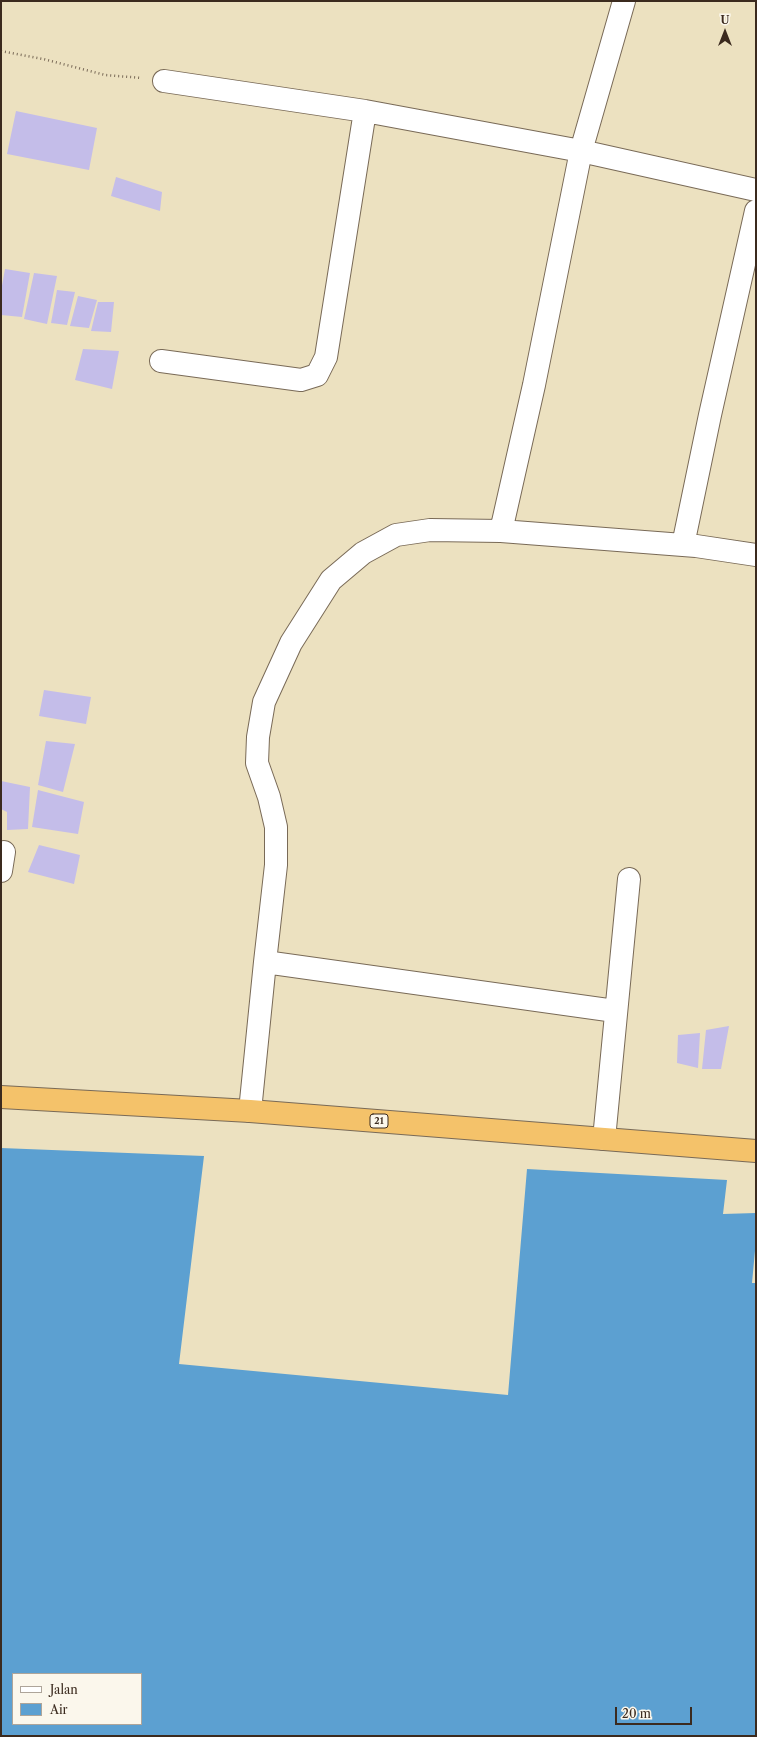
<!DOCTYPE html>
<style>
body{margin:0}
#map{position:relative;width:757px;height:1737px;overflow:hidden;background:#ece1c0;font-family:"Libre Caslon Text",serif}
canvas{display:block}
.frame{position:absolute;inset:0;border:2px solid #3b2a1e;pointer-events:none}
.legend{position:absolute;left:12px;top:1673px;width:130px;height:52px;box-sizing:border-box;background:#fbf7ec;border:1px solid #aea59a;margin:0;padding:5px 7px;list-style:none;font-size:12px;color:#3b2a1e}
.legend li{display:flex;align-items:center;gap:8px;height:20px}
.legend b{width:20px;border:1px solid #aea59a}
.north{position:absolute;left:705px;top:12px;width:40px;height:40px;-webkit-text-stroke:3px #fbf7ec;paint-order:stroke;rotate:0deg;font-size:11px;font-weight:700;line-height:16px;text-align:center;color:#3b2a1e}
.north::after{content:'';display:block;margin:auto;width:14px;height:18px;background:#3b2a1e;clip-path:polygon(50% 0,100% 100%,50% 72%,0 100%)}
.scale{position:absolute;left:615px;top:1707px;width:77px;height:18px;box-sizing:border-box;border:2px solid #3b2a1e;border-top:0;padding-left:5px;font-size:12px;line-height:14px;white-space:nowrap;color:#3b2a1e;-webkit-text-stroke:3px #fbf7ec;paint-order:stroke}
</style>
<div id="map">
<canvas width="757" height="1737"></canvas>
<div class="frame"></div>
<ul class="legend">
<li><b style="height:5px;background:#fff"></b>Jalan</li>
<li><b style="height:11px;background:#5ca0d1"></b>Air</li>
</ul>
<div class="north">U</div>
<div class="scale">20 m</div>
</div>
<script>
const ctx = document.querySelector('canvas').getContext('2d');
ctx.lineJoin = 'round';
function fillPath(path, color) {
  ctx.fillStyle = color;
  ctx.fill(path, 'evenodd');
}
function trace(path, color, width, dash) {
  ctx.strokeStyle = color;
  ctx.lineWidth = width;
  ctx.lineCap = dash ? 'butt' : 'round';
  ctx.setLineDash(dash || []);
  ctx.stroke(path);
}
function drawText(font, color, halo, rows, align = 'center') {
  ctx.font = font + ' "Libre Caslon Text",serif';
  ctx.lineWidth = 3.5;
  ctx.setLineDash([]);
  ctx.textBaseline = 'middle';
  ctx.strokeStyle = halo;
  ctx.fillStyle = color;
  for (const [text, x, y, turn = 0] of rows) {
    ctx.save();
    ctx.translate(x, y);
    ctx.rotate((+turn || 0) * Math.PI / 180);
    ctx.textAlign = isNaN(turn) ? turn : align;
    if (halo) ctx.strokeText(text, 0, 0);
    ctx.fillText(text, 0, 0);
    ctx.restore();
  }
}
fillPath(new Path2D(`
 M1 1148 204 1156 179 1364 508 1395 527 1169 727 1180 723 1214 756 1213V1240L752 1283H756V1736H1ZM13 1674H141V1724H13Z`), '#5ca0d1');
fillPath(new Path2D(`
 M16 111 97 128 89 170 7 154Z
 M116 177 162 192 160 211 111 196Z
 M5 269 30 273 22 317 1 315V291Z
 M34 273 57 276 47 324 24 319Z
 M57 290 75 292 67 325 51 323Z
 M78 296 97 300 89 328 70 326Z
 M98 302H114L111 332 91 331Z
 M83 349 119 351 112 389 75 380Z
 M44 690 91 697 86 724 39 716Z
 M46 741 75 744 63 792 38 785Z
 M1 781 30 787 28 829 7 830V812L1 809Z
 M38 790 84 802 78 834 32 827Z
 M39 845 80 855 74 884 28 872Z
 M729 1026 721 1069H702L706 1030Z
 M700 1033 698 1068 677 1063 678 1035Z`), '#c4bde9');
const minor = new Path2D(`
 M624 1 581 151 756 190
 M164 81 365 111 581 151 534 385 501 531
 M161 361 301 380 317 375 326 357 365 111
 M683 545 710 415 756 211
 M1 871 4 852
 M265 962 615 1011
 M250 1111 265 962 276 865V827L269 797 257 763 258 737 264 702 291 643 331 580 363 553 396 535 430 530 501 531 696 546 756 555
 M604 1139 629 879`);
const trunk = new Path2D(`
 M1 1097 250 1111 756 1151`);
trace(minor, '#796a57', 24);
trace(trunk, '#796a57', 24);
trace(new Path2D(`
 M1 51 43 59 105 75 142 78`), '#796a57', 2.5, [1, 3]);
trace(minor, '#fff', 22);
trace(trunk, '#f4c26a', 22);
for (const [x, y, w] of [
 [379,1121,18]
]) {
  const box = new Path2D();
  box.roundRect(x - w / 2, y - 7, w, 14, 3);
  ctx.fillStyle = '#fbf7ec';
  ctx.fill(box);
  trace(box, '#3b2a1e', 1);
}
drawText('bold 9px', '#3b2a1e', null, [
 ["21",379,1121]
]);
</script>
